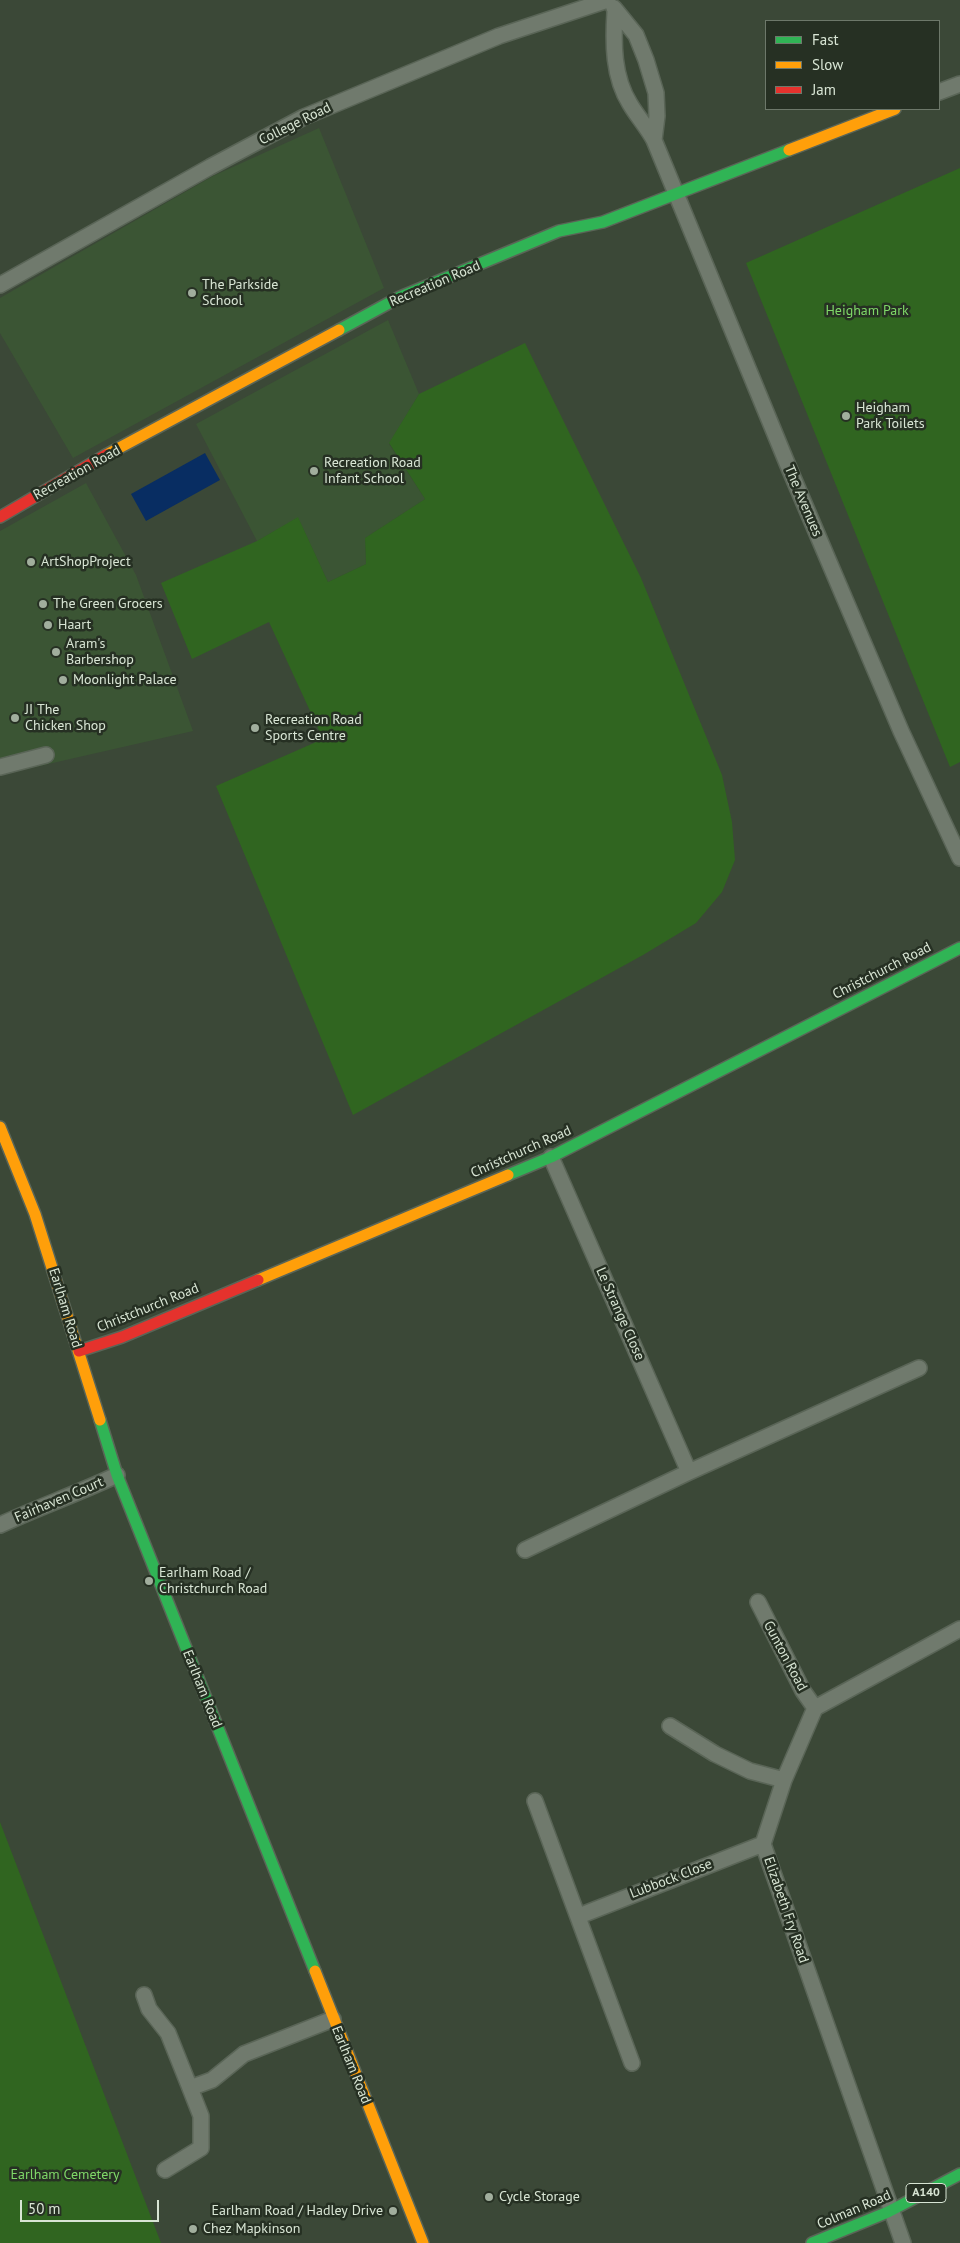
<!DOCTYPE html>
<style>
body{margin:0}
#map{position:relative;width:960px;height:2243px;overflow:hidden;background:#3b4837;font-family:"PT Sans",sans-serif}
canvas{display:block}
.legend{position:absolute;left:765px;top:20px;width:175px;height:90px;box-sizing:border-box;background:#263023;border:1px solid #6d786a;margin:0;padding:6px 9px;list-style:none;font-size:15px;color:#d8e5d4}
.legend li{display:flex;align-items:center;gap:10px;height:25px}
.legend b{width:25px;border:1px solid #6d786a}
.scale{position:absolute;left:20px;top:2200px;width:139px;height:22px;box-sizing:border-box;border:2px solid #d8e5d4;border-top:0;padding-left:6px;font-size:15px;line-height:18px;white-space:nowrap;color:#d8e5d4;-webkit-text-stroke:4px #263023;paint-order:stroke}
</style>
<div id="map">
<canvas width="960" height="2243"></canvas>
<ul class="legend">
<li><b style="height:6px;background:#30b455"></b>Fast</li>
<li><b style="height:6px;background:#ff9f0a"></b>Slow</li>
<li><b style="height:6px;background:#e5322d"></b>Jam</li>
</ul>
<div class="scale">50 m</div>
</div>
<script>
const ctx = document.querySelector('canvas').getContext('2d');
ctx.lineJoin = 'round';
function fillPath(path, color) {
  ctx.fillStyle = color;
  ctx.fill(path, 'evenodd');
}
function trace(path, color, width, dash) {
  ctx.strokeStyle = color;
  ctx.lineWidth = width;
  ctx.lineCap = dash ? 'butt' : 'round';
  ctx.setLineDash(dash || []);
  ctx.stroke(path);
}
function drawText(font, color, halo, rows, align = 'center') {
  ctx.font = font + ' "PT Sans",sans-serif';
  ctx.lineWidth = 5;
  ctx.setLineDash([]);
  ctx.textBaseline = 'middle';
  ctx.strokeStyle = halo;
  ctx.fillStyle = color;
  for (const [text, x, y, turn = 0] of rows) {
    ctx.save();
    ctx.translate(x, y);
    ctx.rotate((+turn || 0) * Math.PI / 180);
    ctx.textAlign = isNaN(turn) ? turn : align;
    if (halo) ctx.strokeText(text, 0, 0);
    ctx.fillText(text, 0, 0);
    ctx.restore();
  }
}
fillPath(new Path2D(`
 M319 128 384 288 73 458 0 333V298L213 176Z
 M388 320 419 394 389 444 425 499 365 538 366 564 328 582 298 518 257 541 196 424Z
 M86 483 136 575 193 731 0 775V531Z`), '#3b5534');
fillPath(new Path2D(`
 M960 168V762L950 767 746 263Z
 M525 343 641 578 722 775 732 822 735 860 722 892 696 923 643 955 353 1115 216 786 323 739 269 622 192 659 161 583 257 541 298 517 328 582 366 564 365 538 425 499 389 443 419 394Z
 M0 1822 161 2243H0Z`), '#306520');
fillPath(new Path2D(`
 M205 453 220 480 146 521 131 494Z`), '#082d62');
const street = new Path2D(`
 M614 8 636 35 646 60 656 93 657 116 654 140
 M615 12C613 43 613 77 630 104 637 116 647 127 654 140L789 468 901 731 960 858
 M939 92 960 84
 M0 285 210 167 304 117 499 36 608 0
 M0 767 46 755
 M551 1157 689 1472
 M0 1525C39 1507 79 1493 117 1475
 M525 1550 689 1472 919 1368
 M758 1602 803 1691 815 1708
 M670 1726 715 1754 750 1771 784 1780
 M535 1801 632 2063
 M579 1916 763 1844
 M144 1995 149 2009 168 2033 190 2088 212 2080 244 2054 333 2019
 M165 2170 201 2148V2116L190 2088
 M903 2243 763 1844 784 1780 815 1708 960 1629`);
const fast = new Path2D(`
 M339 330 400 297 559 231 603 222 789 150
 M508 1175 551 1157 960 948
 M100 1420 117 1475 315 1971
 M812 2243 888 2212 960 2174`);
const slow = new Path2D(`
 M789 150 895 109
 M106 455 339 330
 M0 1127 35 1214 100 1420
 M258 1280 508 1175
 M315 1971 423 2243`);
const jam = new Path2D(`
 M0 517 106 455
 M79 1351 122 1337 258 1280`);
trace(street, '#5a6557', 18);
trace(fast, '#5a6557', 14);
trace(slow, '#5a6557', 14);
trace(jam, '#5a6557', 14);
trace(street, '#707a6d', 15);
trace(fast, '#30b455', 11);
trace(slow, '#ff9f0a', 11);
trace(jam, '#e5322d', 11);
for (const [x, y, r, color] of [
 [192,293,5,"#a1ae9d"],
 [846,416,5,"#a1ae9d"],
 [314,471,5,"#a1ae9d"],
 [31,562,5,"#a1ae9d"],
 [43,604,5,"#a1ae9d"],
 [48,625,5,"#a1ae9d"],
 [56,652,5,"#a1ae9d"],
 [63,680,5,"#a1ae9d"],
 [15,718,5,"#a1ae9d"],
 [255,728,5,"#a1ae9d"],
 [149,1581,5,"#a1ae9d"],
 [489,2197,5,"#a1ae9d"],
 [393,2211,5,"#a1ae9d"],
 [193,2229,5,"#a1ae9d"]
]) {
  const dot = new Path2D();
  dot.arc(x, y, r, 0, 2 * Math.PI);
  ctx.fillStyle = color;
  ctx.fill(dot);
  trace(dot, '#263023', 2);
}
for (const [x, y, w] of [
 [926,2193,40]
]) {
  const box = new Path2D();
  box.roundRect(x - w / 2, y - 9.5, w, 19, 4);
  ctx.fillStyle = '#263023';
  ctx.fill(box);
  trace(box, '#d8e5d4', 1);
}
drawText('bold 12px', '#d8e5d4', null, [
 ["A140",926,2193]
]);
drawText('14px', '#d8e5d4', '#263023', [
 ["College Road",295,124,-26],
 ["Recreation Road",435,284,-23],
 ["Recreation Road",77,473,-29],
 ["The Avenues",803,501,67],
 ["Christchurch Road",882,971,-27],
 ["Christchurch Road",521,1152,-24],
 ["Earlham Road",65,1308,73],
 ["Christchurch Road",148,1308,-22],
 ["Le Strange Close",620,1314,66],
 ["Fairhaven Court",59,1500,-23],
 ["Gunton Road",785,1656,62],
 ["Earlham Road",202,1689,68],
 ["Lubbock Close",671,1879,-21],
 ["Elizabeth Fry Road",786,1910,71],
 ["Earlham Road",351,2065,68],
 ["Colman Road",854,2210,-23]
]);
drawText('14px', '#d8e5d4', '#263023', [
 ["The Parkside",202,285],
 ["School",202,301],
 ["Heigham",856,408],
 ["Park Toilets",856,424],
 ["Recreation Road",324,463],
 ["Infant School",324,479],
 ["ArtShopProject",41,562],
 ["The Green Grocers",53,604],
 ["Haart",58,625],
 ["Aram's",66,644],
 ["Barbershop",66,660],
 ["Moonlight Palace",73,680],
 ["JI The",25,710],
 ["Chicken Shop",25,726],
 ["Recreation Road",265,720],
 ["Sports Centre",265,736],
 ["Earlham Road /",159,1573],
 ["Christchurch Road",159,1589],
 ["Cycle Storage",499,2197],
 ["Earlham Road / Hadley Drive",383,2211,"right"],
 ["Chez Mapkinson",203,2229]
], 'left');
drawText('14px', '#7fd868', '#263023', [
 ["Heigham Park",867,311],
 ["Earlham Cemetery",65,2175]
]);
</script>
